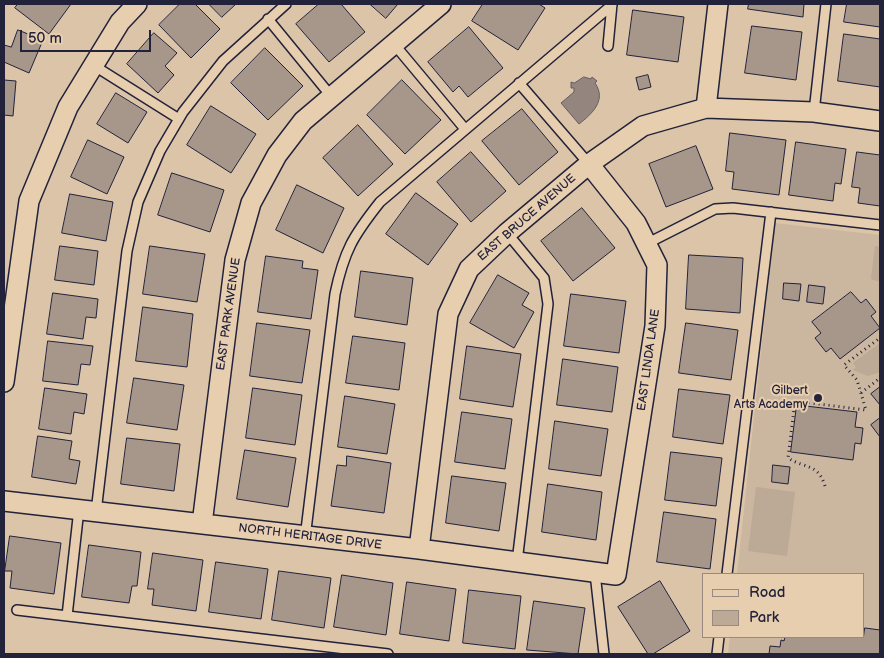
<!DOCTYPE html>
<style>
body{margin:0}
#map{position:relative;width:884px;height:658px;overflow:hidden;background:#dbc4a8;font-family:"Balsamiq Sans",sans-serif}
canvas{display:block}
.frame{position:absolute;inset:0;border:5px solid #22223b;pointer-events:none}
.legend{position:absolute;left:702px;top:573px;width:162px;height:65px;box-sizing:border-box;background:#e7ceaf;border:1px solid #988981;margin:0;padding:6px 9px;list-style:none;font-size:15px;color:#22223b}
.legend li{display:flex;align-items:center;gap:10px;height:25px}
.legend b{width:25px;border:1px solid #988981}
.scale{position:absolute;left:20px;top:30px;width:131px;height:22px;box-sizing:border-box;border:2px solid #22223b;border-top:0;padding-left:6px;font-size:15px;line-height:18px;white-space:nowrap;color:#22223b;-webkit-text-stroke:4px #e7ceaf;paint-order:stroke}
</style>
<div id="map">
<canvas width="884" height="658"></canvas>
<div class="frame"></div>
<ul class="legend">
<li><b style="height:6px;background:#e7ceaf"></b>Road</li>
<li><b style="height:14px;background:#bca996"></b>Park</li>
</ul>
<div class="scale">50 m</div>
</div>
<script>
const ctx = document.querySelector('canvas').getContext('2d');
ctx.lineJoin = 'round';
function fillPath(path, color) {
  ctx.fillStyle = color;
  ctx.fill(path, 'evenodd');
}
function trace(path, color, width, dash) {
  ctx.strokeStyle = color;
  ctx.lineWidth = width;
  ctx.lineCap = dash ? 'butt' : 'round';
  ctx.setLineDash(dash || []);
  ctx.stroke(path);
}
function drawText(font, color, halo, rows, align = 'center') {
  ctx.font = font + ' "Balsamiq Sans",sans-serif';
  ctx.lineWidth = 4;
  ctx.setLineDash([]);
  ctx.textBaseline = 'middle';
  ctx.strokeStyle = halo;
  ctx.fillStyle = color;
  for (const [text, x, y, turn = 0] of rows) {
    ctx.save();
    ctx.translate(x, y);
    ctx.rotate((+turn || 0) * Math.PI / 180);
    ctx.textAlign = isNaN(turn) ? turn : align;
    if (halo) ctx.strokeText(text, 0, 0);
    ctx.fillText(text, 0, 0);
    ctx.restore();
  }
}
fillPath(new Path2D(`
 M775 223 880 235V654H728L730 637H863V574H737Z`), '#cbb69f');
fillPath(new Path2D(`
 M875 246 880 247V282L871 279Z
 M880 343V372L868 376 853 370 856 367 853 363Z
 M756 487 795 492 787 556 748 551Z`), '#bca996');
const water = new Path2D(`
 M584 77 591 79 592 77 597 81 595 83C607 100 592 114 579 124L561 103 574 92V88H571V82L574 83Z`);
fillPath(water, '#94857e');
trace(water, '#665d63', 1);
const building = new Path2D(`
 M18 4H71L49 34 15 8Z
 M180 4H195L220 29 191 58 159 25Z
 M209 4H236L222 17Z
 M319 4H341L365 32 329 62 296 24Z
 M370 4H398L386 18Z
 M483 4H539L545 8 518 50 472 21Z
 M749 4H804L803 17 748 9Z
 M847 4H880V27L844 22Z
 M633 10 684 17 678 62 627 55Z
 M752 26 802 32 796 80 745 73Z
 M469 27 503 68 468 97 459 86 453 92 428 62Z
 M18 30 43 40 29 73 4 62V45L11 47Z
 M154 33 177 53 165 66 174 75 158 93 127 64Z
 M844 34 880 39V87L838 81Z
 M265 48 303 86 268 120 231 83Z
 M648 75 651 87 639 90 636 78Z
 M4 80 16 81 13 116 4 115Z
 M402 80 441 120 405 154 367 115Z
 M116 93 147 112 128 143 97 124Z
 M211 106 256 134 231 173 187 145Z
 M522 109 558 152 519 185 482 141Z
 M358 125 393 164 358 196 323 158Z
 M730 133 786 140 779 195 732 189 734 172 726 171Z
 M88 140 124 157 107 194 71 177Z
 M796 142 846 149 841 184 835 183 833 201 789 195Z
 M696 146 713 189 666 207 649 164Z
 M471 152 506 191 471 222 437 182Z
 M857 152 880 155V206L858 203 860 188 852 187Z
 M172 173 224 190 210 232 158 215Z
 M297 185 344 208 323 253 276 230Z
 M416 193 458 224 428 265 386 234Z
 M70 194 113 202 106 241 62 233Z
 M582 208 615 248 573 281 541 241Z
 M60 246 98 251 94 285 55 280Z
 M150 246 205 254 197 302 143 294Z
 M689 255 743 258 740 313 686 309Z
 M266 256 303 261 302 268 318 270 311 319 258 312Z
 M361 271 413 278 407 325 355 317Z
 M498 275 529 293 522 305 534 312 514 348 470 323Z
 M784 283 801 284 799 301 783 299Z
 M809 285 825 287 823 304 807 302Z
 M851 292 861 303 866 299 876 312 871 316 880 328 840 359 831 348 826 352 815 338 821 333 812 322Z
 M53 293 98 299 96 318 86 317 83 339 47 334Z
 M571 294 626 301 619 353 564 346Z
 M143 307 193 314 187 367 136 361Z
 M257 323 310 330 302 383 250 376Z
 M686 323 738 330 731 380 679 373Z
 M353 336 405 343 399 390 346 383Z
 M48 341 93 346 90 365 81 364 78 385 43 381Z
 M467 346 521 354 513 407 460 399Z
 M563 359 618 367 612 412 557 405Z
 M134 378 184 385 177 430 127 423Z
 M880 387V405L871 394Z
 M45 388 87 394 84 414 74 412 71 434 39 429Z
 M253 388 302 395 295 445 246 438Z
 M679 389 730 395 723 444 673 437Z
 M345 396 395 404 387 454 338 447Z
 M797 405 857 412 855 427 863 428 861 444 855 443 853 460 791 452Z
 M462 412 512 419 505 469 455 462Z
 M880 418V437L871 425Z
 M555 421 608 429 601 476 549 469Z
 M38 436 72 441 69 459 80 461 76 484 32 477Z
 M127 438 180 444 174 491 121 484Z
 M245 450 296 458 288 507 237 499Z
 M671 452 722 458 716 506 665 500Z
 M347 456 391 463 384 513 331 506 337 465 346 466Z
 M773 465 790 467 788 484 772 482Z
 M452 476 506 483 499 531 446 523Z
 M548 484 602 492 596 540 542 532Z
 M664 512 716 519 710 569 657 562Z
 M10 536 61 543 54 594 10 588 12 571H5Z
 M89 545 141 552 137 586H132L129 603 82 597Z
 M153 553 203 560 196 611 152 605 154 589H148Z
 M216 562 268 569 261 619 209 612Z
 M279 571 331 578 324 628 272 620Z
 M342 575 393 583 386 635 334 627Z
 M660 581 690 631 653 654H648L618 607Z
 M407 582 456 589 449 641 400 634Z
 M469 590 521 596 515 649 463 643Z
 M534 601 585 608 578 654 527 650Z
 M865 628 880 630V654H769L770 646 780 647 781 640 784 641 785 637H863Z`);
fillPath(building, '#a7978a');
trace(building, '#22223b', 1);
const lane = new Path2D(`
 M268 19 331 96
 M394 44 465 129
 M608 46 612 4
 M93 65 179 119
 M519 83 589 164
 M814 112 826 4
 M507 233 544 278 548 304 517 562
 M646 244 715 209 733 208 880 225
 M96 512 127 251 138 202 160 151 183 112 223 61 286 4
 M305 538 335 294C344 251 353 236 380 202L612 5
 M595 573 604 654
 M727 574 771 212
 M17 610 388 654
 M67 616 79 509
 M717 654 719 637`);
const street = new Path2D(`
 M706 108 718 4
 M4 382 29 201 68 107 120 22 137 4
 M4 501 419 549 616 575 655 326 657 265 636 223 589 164
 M202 524 235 260 251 203 277 155 303 121 441 4
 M419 549 448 314 469 269 507 233 589 164 643 126 706 108 814 112 880 121`);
trace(lane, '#22223b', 12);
trace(street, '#22223b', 22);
trace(new Path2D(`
 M861 393 880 378
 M825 486C818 463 805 469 788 458L795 401 866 410 857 380 844 365 880 338`), '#22223b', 3, [1, 4]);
trace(lane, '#e7ceaf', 9);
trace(street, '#e7ceaf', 19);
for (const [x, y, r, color] of [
 [818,398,5,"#22223b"]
]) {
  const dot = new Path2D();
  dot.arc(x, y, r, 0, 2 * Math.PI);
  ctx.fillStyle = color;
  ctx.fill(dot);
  trace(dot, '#e7ceaf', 2);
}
drawText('12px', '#22223b', '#e7ceaf', [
 ["EAST BRUCE AVENUE",527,218,-41],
 ["EAST PARK AVENUE",229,314,-82],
 ["EAST LINDA LANE",649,360,-82],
 ["NORTH HERITAGE DRIVE",310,537,7]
]);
drawText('12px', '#22223b', '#e7ceaf', [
 ["Gilbert",808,391],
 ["Arts Academy",808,405]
], 'right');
</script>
